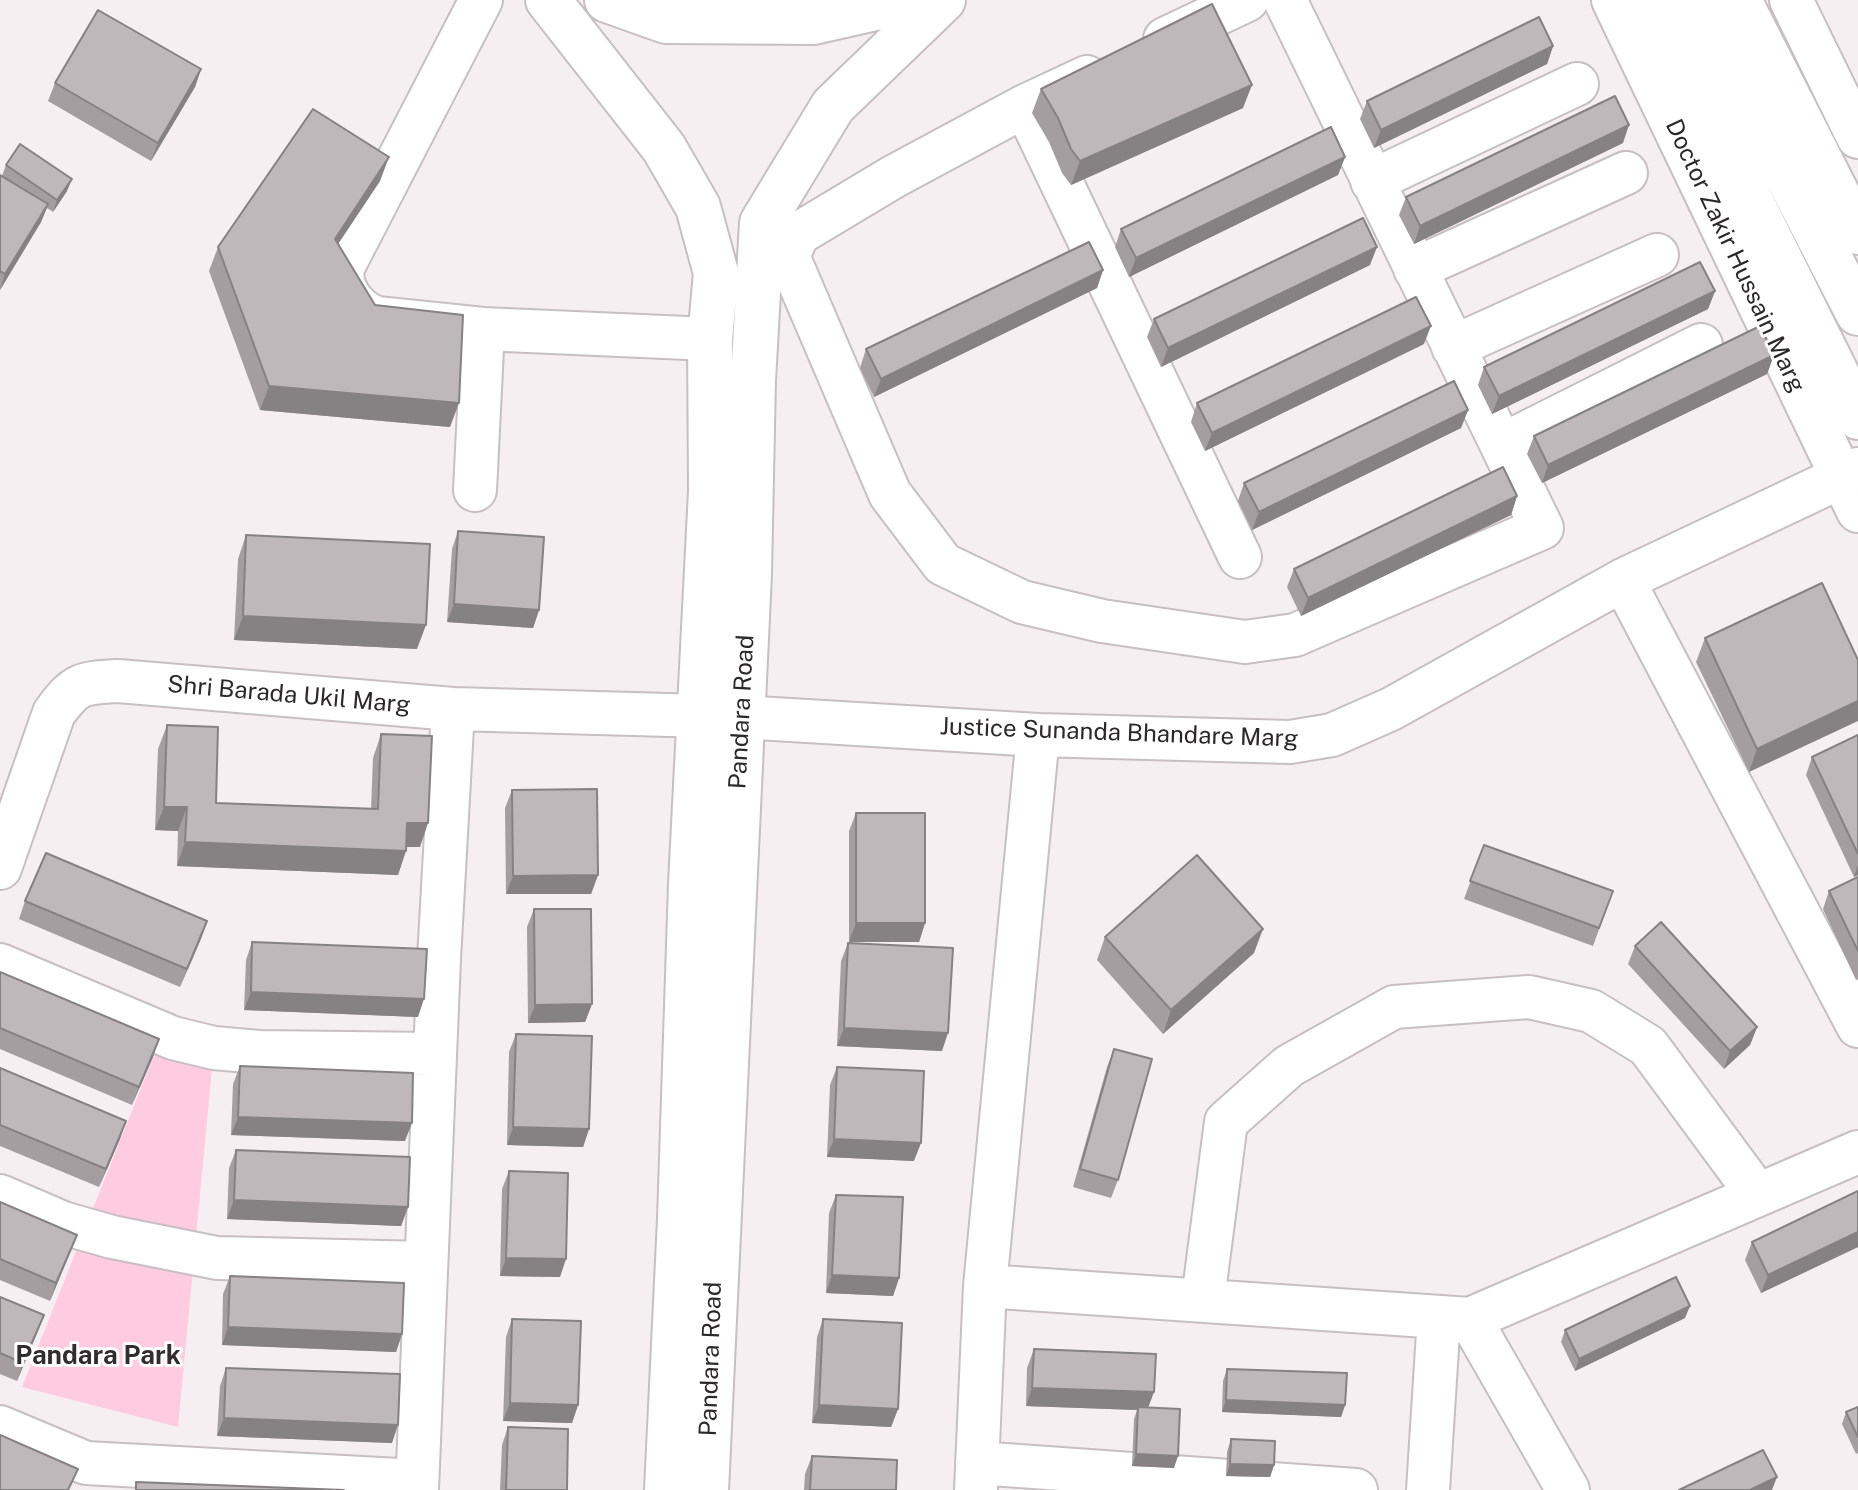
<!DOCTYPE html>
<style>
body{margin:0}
canvas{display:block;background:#f6eff1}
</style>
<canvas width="1858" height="1490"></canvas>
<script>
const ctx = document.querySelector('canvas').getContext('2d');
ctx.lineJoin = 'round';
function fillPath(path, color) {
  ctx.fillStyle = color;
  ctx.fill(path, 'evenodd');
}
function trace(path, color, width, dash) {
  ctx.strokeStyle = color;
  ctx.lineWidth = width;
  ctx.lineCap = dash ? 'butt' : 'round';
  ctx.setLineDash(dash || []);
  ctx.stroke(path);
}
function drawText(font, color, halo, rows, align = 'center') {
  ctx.font = font + ' "Public Sans",sans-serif';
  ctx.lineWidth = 6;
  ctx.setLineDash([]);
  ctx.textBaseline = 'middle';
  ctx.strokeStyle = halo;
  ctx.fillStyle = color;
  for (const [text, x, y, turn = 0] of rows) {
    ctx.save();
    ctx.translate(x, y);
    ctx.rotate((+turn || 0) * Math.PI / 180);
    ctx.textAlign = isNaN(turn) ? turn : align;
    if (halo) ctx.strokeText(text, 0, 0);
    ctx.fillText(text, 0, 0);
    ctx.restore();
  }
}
fillPath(new Path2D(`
 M155 1053 212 1068 178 1427 22 1387Z`), '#feccde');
const minor = new Path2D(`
 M481 0 343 267C339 289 356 311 377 318L483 329 710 339
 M1613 0 1858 511
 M1740 0 1858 233
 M1791 0 1858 137
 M1165 39 1247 0
 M1087 77 1025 106 893 177 798 234 788 256 890 494 943 564 1022 602 1102 621 1245 642 1295 635 1542 528 1285 0
 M1025 106 1240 557
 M1372 181 1577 84
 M1415 269 1626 173
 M1453 347 1657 255
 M1502 445 1701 345
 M475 490 483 329
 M1623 580 1858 1026
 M0 868 54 713C76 683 81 683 118 681L453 709 741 717 1038 735 1290 742 1332 735 1391 709 1623 580 1858 469
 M0 965 173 1038 214 1048 259 1052 435 1054
 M0 1196 63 1223 112 1237 217 1258 426 1263
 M985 1286 1470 1319 1858 1152
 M1203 1299 1226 1122 1289 1066 1394 1007 1529 997 1591 1011 1648 1046 1757 1194
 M1470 1319 1568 1490
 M0 1427 86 1463 417 1481
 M977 1463 1356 1490
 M417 1490 439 959 453 709
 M976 1490 985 1286 1038 735
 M1428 1490 1439 1317`);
const major = new Path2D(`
 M548 0 664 148 698 207 716 273 710 339 711 491 691 884 680 1219 667 1490
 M607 0 666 21 813 22 910 0
 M1651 0 1858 417
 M1697 0 1858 313
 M706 1490 749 574 753 380 762 223 833 106 943 0`);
trace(minor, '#c7bfc2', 46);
trace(major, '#c7bfc2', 48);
trace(minor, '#fff', 42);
trace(major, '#fff', 44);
fillPath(new Path2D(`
 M1553 46 1547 64 1374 148 1360 119 1367 101Z
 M201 69 195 87 151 161 48 101 55 83Z
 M1041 89 1243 108 1071 185 1062 173 1049 142 1032 113Z
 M1623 143 1414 244 1399 215 1406 197Z
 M1345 157 1338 175 1129 277 1115 247 1121 229Z
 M6 165 67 191 53 212 47 208 41 222 0 290V176H2Z
 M380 181 338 244 450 427 260 410 209 271 218 247Z
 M1370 265 1161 367 1147 337 1154 319Z
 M1103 270 1097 288 874 397 860 368 866 349Z
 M1715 291 1708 309 1492 414 1478 385 1484 367Z
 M1424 344 1205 451 1191 422 1197 403Z
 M1774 355 1767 374 1542 483 1527 454 1534 436Z
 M1468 410 1461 428 1252 530 1238 501 1244 483Z
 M1517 496 1511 515 1301 616 1287 587 1294 569Z
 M458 531 539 610 533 628 447 622 452 549Z
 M246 535 417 649 234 640 238 559Z
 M1705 638 1858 660 1749 772 1696 662Z
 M167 725 216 803 371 809 373 758 381 734 420 847H406L398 875 177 866 178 831 155 830 158 749Z
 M1858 735V875L1854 877 1806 775 1812 757Z
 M512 790 598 875 591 894H506L505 808Z
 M856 813 925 923 919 942H849V831Z
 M1484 845 1613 891 1593 946 1464 899Z
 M1858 877V979L1856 980 1823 909 1829 891Z
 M25 901 207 921 180 987 19 919Z
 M534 909 592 1004 585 1022 528 1023 527 927Z
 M1105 937 1254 953 1163 1034 1097 960Z
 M252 942 418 1017 244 1010 246 960Z
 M848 943 942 1051 837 1046 841 961Z
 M1635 946 1757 1027 1750 1045 1724 1069 1628 964Z
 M0 972 153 1057 132 1105 0 1049Z
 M516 1034 589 1129 583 1147 507 1145 509 1052Z
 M1114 1049 1118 1180 1111 1198 1073 1187 1107 1067Z
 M240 1066 405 1141 231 1135 233 1084Z
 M837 1067 914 1161 827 1157 830 1085Z
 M0 1068 120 1139 99 1187 0 1146Z
 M236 1150 408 1207 401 1226 227 1219 229 1168Z
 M509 1171 560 1277 500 1276 502 1189Z
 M1858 1191V1247L1761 1293 1745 1260 1752 1242Z
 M836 1195 899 1278 893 1296 826 1293 829 1213Z
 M0 1202 77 1235 50 1301 0 1280Z
 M230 1276 402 1334 396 1352 222 1345 223 1294Z
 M0 1297 37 1333 17 1381 0 1374Z
 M1685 1318 1575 1371 1561 1342 1565 1330Z
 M512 1319 578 1405 572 1423 503 1421 506 1337Z
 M823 1319 898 1409 891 1427 812 1423 817 1337Z
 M1034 1349 1148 1408 1174 1468 1132 1466 1134 1419 1137 1410 1026 1406 1027 1368Z
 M226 1368 392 1443 217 1436 220 1386Z
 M1227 1369 1345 1405 1341 1417 1222 1412 1223 1381Z
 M1858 1407V1453L1856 1454 1842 1424 1846 1412Z
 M508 1427 567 1490H500L502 1445Z
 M1231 1439 1274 1465 1270 1477 1226 1476 1227 1452Z
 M812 1456 896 1490H804L805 1474Z`), '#a49ea0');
fillPath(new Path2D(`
 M1553 46 1547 64 1374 148 1381 130Z
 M201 69 195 87 151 161 158 143Z
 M1252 85 1243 108 1071 185 1080 161Z
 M1629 125 1623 143 1414 244 1420 226Z
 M389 157 380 181 326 262 335 239Z
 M1345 157 1338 175 1129 277 1136 258Z
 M72 179 67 191 53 212 57 200Z
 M48 204 41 222 0 290 5 274Z
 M1377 247 1370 265 1161 367 1168 348Z
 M1103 270 1097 288 874 397 881 379Z
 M1715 291 1708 309 1492 414 1499 396Z
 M1431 326 1424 344 1205 451 1212 433Z
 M1774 355 1767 374 1542 483 1548 465Z
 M269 386 459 403 450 427 260 410Z
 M1468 410 1461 428 1252 530 1259 512Z
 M1517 496 1511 515 1301 616 1308 598Z
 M454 604 539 610 533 628 447 622Z
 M243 616 426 625 417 649 234 640Z
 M1858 701V721L1749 772 1757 749Z
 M164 807H187L178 831 155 830Z
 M407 823H428L420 847H399Z
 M185 842 406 851 398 875 177 866Z
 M1858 865V875L1854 877Z
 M598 875 591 894H506L513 876Z
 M207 921 201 939 180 987 187 969Z
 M856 923H925L919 942H849Z
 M1263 929 1254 953 1163 1034 1171 1010Z
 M251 992 424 999 418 1017 244 1010Z
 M592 1004 585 1022 528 1023 535 1005Z
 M1757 1027 1750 1045 1724 1069 1730 1051Z
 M844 1028 948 1033 942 1051 837 1046Z
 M159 1039 153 1057 132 1105 139 1087Z
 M238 1117 412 1123 405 1141 231 1135Z
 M126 1121 120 1139 99 1187 106 1169Z
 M513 1127 589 1129 583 1147 507 1145Z
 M834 1139 921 1143 914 1161 827 1157Z
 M234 1200 408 1207 401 1226 227 1219Z
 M1858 1232V1247L1761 1293 1768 1275Z
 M77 1235 70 1253 50 1301 56 1283Z
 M506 1258 566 1259 560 1277 500 1276Z
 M832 1275 899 1278 893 1296 826 1293Z
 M1690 1306 1685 1318 1575 1371 1579 1359Z
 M44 1315 37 1333 17 1381 23 1363Z
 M228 1327 402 1334 396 1352 222 1345Z
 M1032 1388 1154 1392 1147 1411 1138 1407 1137 1410 1026 1406Z
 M1226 1400 1345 1405 1341 1417 1222 1412Z
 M510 1403 578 1405 572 1423 503 1421Z
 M819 1405 898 1409 891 1427 812 1423Z
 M224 1418 398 1425 392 1443 217 1436Z
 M1136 1454 1178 1456 1174 1468 1132 1466Z
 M1230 1464 1274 1465 1270 1477 1226 1476Z
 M1777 1477 1772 1490H1750Z`), '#868182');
const building = new Path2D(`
 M1212 4 1252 85 1080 161 1071 149 1058 118 1041 89Z
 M98 10 201 69 158 143 55 83Z
 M1539 17 1553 46 1381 130 1367 101Z
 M1615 96 1629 125 1420 226 1406 197Z
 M313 109 389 157 335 239 375 305 463 315 459 403 269 386 218 247Z
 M1331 127 1345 157 1136 258 1121 229Z
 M20 144 72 179 57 200 6 165Z
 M0 175 48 204 5 274 0 271Z
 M1363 218 1377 247 1168 348 1154 319Z
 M1089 242 1103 270 881 379 866 349Z
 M1700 262 1715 291 1499 396 1484 367Z
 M1416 297 1431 326 1212 433 1197 403Z
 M1760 326 1774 355 1548 465 1534 436Z
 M1454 381 1468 410 1259 512 1244 483Z
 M1503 467 1517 496 1308 598 1294 569Z
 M458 531 544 537 539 610 454 604Z
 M246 535 430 544 426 625 243 616Z
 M1822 583 1858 660V701L1757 749 1705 638Z
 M167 725 218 727 216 803 378 809 381 734 432 736 428 823H407L406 851 185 842 187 807H164Z
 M1858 735V854L1812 757Z
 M597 789 598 875 513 876 512 790Z
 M856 813H925V923H856Z
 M1484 845 1613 891 1599 928 1470 881Z
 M46 853 207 921 187 969 25 901Z
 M1197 855 1263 929 1171 1010 1105 937Z
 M1858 877V951L1829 891Z
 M534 909H591L592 1004 535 1005Z
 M1661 922 1757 1027 1730 1051 1635 946Z
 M252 942 427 949 424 999 251 992Z
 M848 943 953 948 948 1033 844 1028Z
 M0 972 159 1039 139 1087 0 1028Z
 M516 1034 592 1036 589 1129 513 1127Z
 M1114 1049 1152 1059 1118 1180 1080 1169Z
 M240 1066 413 1073 412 1123 238 1117Z
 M837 1067 924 1071 921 1143 834 1139Z
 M0 1068 126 1121 106 1169 0 1125Z
 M236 1150 410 1157 408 1207 234 1200Z
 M509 1171 568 1173 566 1259 506 1258Z
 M1858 1191V1232L1768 1275 1752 1242Z
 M836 1195 903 1197 899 1278 832 1275Z
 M0 1202 77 1235 56 1283 0 1259Z
 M230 1276 404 1283 402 1334 228 1327Z
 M1676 1277 1690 1306 1579 1359 1565 1330Z
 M0 1297 44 1315 23 1363 0 1353Z
 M512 1319 581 1321 578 1405 510 1403Z
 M823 1319 902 1323 898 1409 819 1405Z
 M1034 1349 1156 1354 1154 1392 1032 1388Z
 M226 1368 400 1374 398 1425 224 1418Z
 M1227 1369 1347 1373 1345 1405 1226 1400Z
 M1138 1407 1180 1409 1178 1456 1136 1454Z
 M1858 1407V1437L1846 1412Z
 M508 1427 568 1429 567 1490H506Z
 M0 1435 78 1469 68 1490H0Z
 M1231 1439 1275 1441 1274 1465 1230 1464Z
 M1763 1450 1777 1477 1750 1490H1679Z
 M812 1456 897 1460 896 1490H810Z
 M136 1482 344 1490H136Z`);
fillPath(building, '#bfb8ba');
trace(building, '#868182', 2);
drawText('24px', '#2b2829', '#fff', [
 ["Doctor Zakir Hussain Marg",1735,256,65],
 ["Shri Barada Ukil Marg",289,695,5],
 ["Pandara Road",742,712,-87],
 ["Justice Sunanda Bhandare Marg",1119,733,2],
 ["Pandara Road",711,1359,-88]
]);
drawText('bold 26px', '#322c2e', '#fff', [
 ["Pandara Park",98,1356]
]);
</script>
